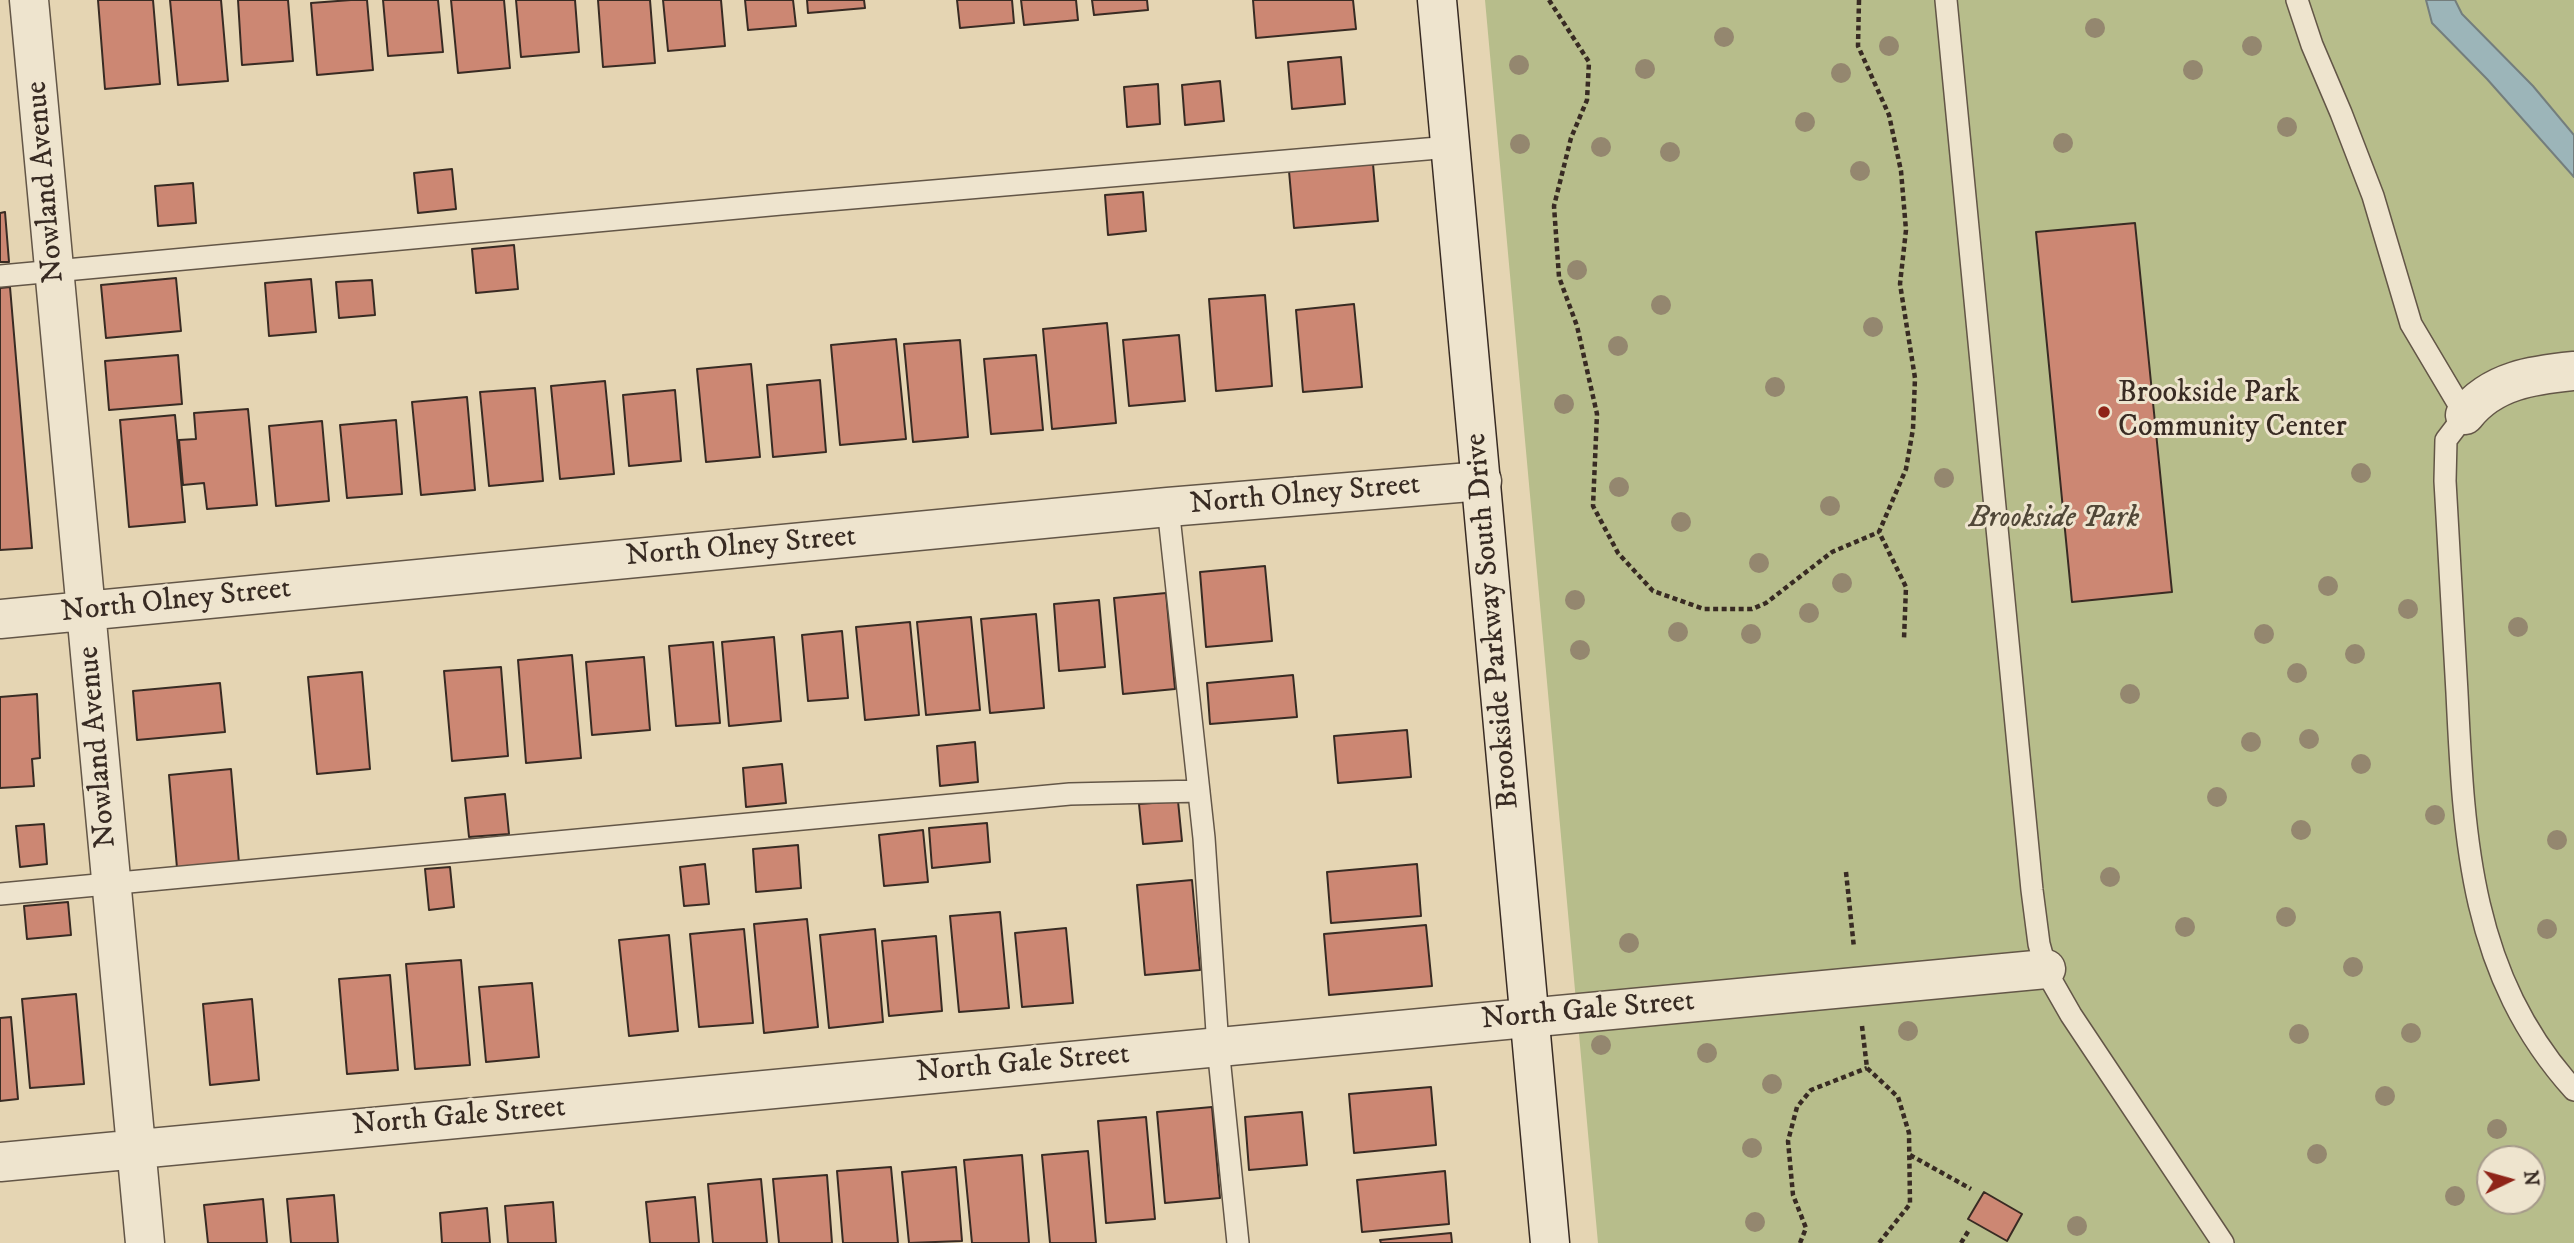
<!DOCTYPE html>
<style>
body{margin:0}
#map{position:relative;width:2574px;height:1243px;overflow:hidden;background:#e5d5b3;font-family:"IM FELL DW Pica",serif}
canvas{display:block}
.north{position:absolute;left:2476px;top:1145px;width:70px;height:70px;box-sizing:border-box;background:#eee4ce;border:2px solid #a59a8a;border-radius:50%;rotate:85deg;font-size:19px;font-weight:700;line-height:28px;text-align:center;color:#382b23}
.north::after{content:'';display:block;margin:auto;width:24px;height:32px;background:#8f2418;clip-path:polygon(50% 0,100% 100%,50% 72%,0 100%)}
</style>
<div id="map">
<canvas width="2574" height="1243"></canvas>
<div class="north">N</div>
</div>
<script>
const ctx = document.querySelector('canvas').getContext('2d');
ctx.lineJoin = 'round';
function fillPath(path, color) {
  ctx.fillStyle = color;
  ctx.fill(path, 'evenodd');
}
function trace(path, color, width, dash) {
  ctx.strokeStyle = color;
  ctx.lineWidth = width;
  ctx.lineCap = dash ? 'butt' : 'round';
  ctx.setLineDash(dash || []);
  ctx.stroke(path);
}
function drawText(font, color, halo, rows, align = 'center') {
  ctx.font = font + ' "IM FELL DW Pica",serif';
  ctx.lineWidth = 6;
  ctx.setLineDash([]);
  ctx.textBaseline = 'middle';
  ctx.strokeStyle = halo;
  ctx.fillStyle = color;
  for (const [text, x, y, turn = 0] of rows) {
    ctx.save();
    ctx.translate(x, y);
    ctx.rotate((+turn || 0) * Math.PI / 180);
    ctx.textAlign = isNaN(turn) ? turn : align;
    if (halo) ctx.strokeText(text, 0, 0);
    ctx.fillText(text, 0, 0);
    ctx.restore();
  }
}
fillPath(new Path2D(`
 M1485 0H2574V1243H1598ZM2490 1159H2532V1201H2490Z`), '#b7bd8b');
const water = new Path2D(`
 M2426 0H2455L2462 14 2533 86 2574 135V177L2487 79 2432 23Z`);
fillPath(water, '#9cb5b9');
trace(water, '#747e7d', 2);
const building = new Path2D(`
 M98 0H153L160 84 105 89Z
 M170 0H221L228 81 178 85Z
 M238 0H288L293 61 242 65Z
 M351 0H367L373 70 317 75 311 3Z
 M383 0H438L443 52 388 56Z
 M451 0H504L510 68 458 73Z
 M516 0H575L579 52 521 57Z
 M598 0H650L655 63 603 67Z
 M663 0H721L725 46 668 51Z
 M745 0H793L796 26 748 30Z
 M807 0H864L865 8 808 13Z
 M957 0H1012L1014 23 960 28Z
 M1021 0H1076L1078 20 1024 25Z
 M1092 0H1147L1148 10 1094 15Z
 M1253 0H1353L1356 29 1256 38Z
 M1341 57 1345 104 1292 109 1288 62Z
 M1220 81 1224 121 1185 125 1182 85Z
 M1158 84 1160 124 1127 127 1124 87Z
 M1373 164 1378 221 1294 228 1289 171Z
 M452 169 456 209 418 213 414 173Z
 M193 183 196 223 158 226 155 186Z
 M1143 192 1146 231 1108 235 1105 195Z
 M5 212 9 262H0V213Z
 M2135 223 2172 592 2072 602 2036 232Z
 M514 245 518 289 476 293 472 249Z
 M176 278 181 331 106 338 101 285Z
 M311 279 316 332 269 336 265 283Z
 M372 280 375 315 339 318 336 282Z
 M10 287 32 548 0 550V288Z
 M1265 295 1272 386 1216 391 1209 299Z
 M1354 304 1362 387 1303 392 1296 310Z
 M1107 323 1116 423 1052 429 1043 329Z
 M1179 335 1185 401 1129 406 1123 340Z
 M896 339 906 439 840 445 831 345Z
 M960 340 968 437 913 442 904 344Z
 M178 355 182 404 109 410 105 361Z
 M1036 355 1043 430 991 434 984 359Z
 M751 364 760 457 706 462 697 369Z
 M820 380 826 452 773 457 767 385Z
 M605 381 614 474 560 479 551 386Z
 M535 388 543 481 489 486 480 392Z
 M675 390 681 461 629 466 623 395Z
 M467 397 475 490 421 495 412 402Z
 M248 409 257 505 207 509 204 483 183 485 179 440 196 439 194 413Z
 M175 415 185 522 129 527 120 420Z
 M396 420 402 494 347 498 340 425Z
 M322 421 329 501 276 506 269 426Z
 M1265 566 1272 641 1206 647 1200 572Z
 M1166 593 1175 689 1123 694 1114 598Z
 M1099 600 1105 667 1059 671 1054 604Z
 M1036 614 1044 708 990 713 981 619Z
 M971 617 980 710 926 715 917 622Z
 M910 622 919 715 865 720 856 627Z
 M842 631 848 698 808 701 802 635Z
 M774 637 781 721 729 726 722 642Z
 M713 642 720 723 676 726 669 646Z
 M572 655 581 758 526 763 518 660Z
 M644 657 650 730 592 735 586 662Z
 M501 667 508 756 452 761 444 671Z
 M362 672 370 769 317 774 308 677Z
 M1293 675 1297 717 1210 724 1207 683Z
 M220 683 225 732 137 740 133 691Z
 M37 694 40 758 32 759 34 786 0 788V697Z
 M1407 730 1411 777 1338 783 1334 736Z
 M975 742 978 782 940 786 937 746Z
 M782 764 786 803 746 807 743 768Z
 M231 769 239 863 177 868 169 775Z
 M505 794 509 834 469 837 465 798Z
 M1178 801 1182 841 1143 844 1139 804Z
 M987 823 990 862 932 868 929 828Z
 M44 824 47 864 20 867 16 826Z
 M923 830 928 882 884 886 879 835Z
 M798 845 801 888 756 892 753 849Z
 M705 864 709 904 684 906 680 867Z
 M1417 864 1421 916 1331 923 1327 872Z
 M450 867 454 907 429 910 425 869Z
 M1192 880 1200 970 1145 975 1137 885Z
 M68 902 71 935 27 939 24 906Z
 M1000 912 1009 1008 959 1012 950 916Z
 M807 919 818 1027 764 1033 754 924Z
 M1426 925 1432 986 1329 995 1324 934Z
 M1066 928 1073 1003 1022 1007 1015 933Z
 M744 929 753 1023 699 1027 690 934Z
 M875 929 883 1022 829 1028 820 935Z
 M669 935 678 1031 629 1036 619 940Z
 M936 936 942 1011 889 1016 882 941Z
 M461 960 470 1065 415 1069 406 964Z
 M390 975 398 1070 347 1074 339 979Z
 M532 983 539 1057 486 1062 479 987Z
 M76 994 84 1084 30 1088 22 999Z
 M252 999 259 1080 210 1085 203 1004Z
 M11 1017 18 1099 0 1101V1018Z
 M1431 1087 1436 1145 1354 1153 1349 1094Z
 M1212 1107 1220 1198 1165 1203 1157 1112Z
 M1302 1112 1307 1165 1249 1170 1245 1117Z
 M1146 1117 1155 1219 1106 1223 1098 1121Z
 M1088 1151 1096 1243H1050L1042 1155Z
 M1022 1155 1029 1243H972L964 1160Z
 M891 1167 898 1243H843L837 1171Z
 M956 1167 962 1241 909 1243 902 1172Z
 M1445 1171 1449 1224 1362 1232 1357 1180Z
 M827 1175 832 1243H779L773 1179Z
 M761 1179 767 1243H713L708 1184Z
 M1984 1192 2022 1214 2007 1241 1968 1219Z
 M334 1195 338 1243H291L287 1199Z
 M695 1197 699 1243H650L646 1202Z
 M263 1199 267 1243H208L204 1205Z
 M553 1202 556 1243H508L505 1206Z
 M487 1208 490 1243H442L440 1213Z
 M1451 1233 1452 1243H1381L1380 1240Z`);
fillPath(building, '#cc8773');
trace(building, '#382b23', 2);
const lane = new Path2D(`
 M1946 0 2032 890 2039 944 2047 973 2071 1015 2223 1243
 M2297 0 2312 45 2341 113 2373 196 2411 324 2465 415 2446 440 2445 481C2449 551 2453 622 2457 693 2464 840 2470 975 2574 1090
 M0 276 781 204 1450 147
 M1168 507 1204 838 1218 1047 1238 1243
 M0 894 1070 794 1199 791`);
const street = new Path2D(`
 M29 0 145 1243
 M2465 415C2492 380 2534 375 2574 371
 M0 619 1168 507 1482 481
 M0 1162 2046 969`);
const secondary = new Path2D(`
 M1437 0 1550 1243`);
trace(lane, '#635647', 24);
trace(street, '#635647', 41);
trace(secondary, '#382b23', 41);
trace(new Path2D(`
 M1549 0 1589 62 1587 100 1571 138 1554 206 1559 277 1577 326 1597 414 1593 506 1618 553 1653 591 1704 609H1752L1766 603 1832 552 1879 532
 M1859 0 1858 46 1889 115 1901 171 1906 230 1900 284 1915 378 1913 429 1906 469 1879 532 1906 587 1904 639
 M1846 872 1854 948
 M1862 1026 1867 1068 1898 1097 1909 1133 1910 1204 1879 1243
 M1910 1155 1971 1189
 M1800 1243 1806 1228 1793 1195 1788 1141 1797 1107 1811 1090 1867 1068
 M1961 1243 1969 1230`), '#382b23', 4.5, [5, 3.5]);
trace(lane, '#eee4ce', 21);
trace(street, '#eee4ce', 38);
trace(secondary, '#eee4ce', 38);
ctx.fillStyle = '#94876f';
for (const [x, y] of [
 [2095,28],
 [1724,37],
 [1889,46],
 [2252,46],
 [1519,65],
 [1645,69],
 [2193,70],
 [1841,73],
 [1805,122],
 [2287,127],
 [2063,143],
 [1520,144],
 [1601,147],
 [1670,152],
 [1860,171],
 [1577,270],
 [1661,305],
 [1873,327],
 [1618,346],
 [1775,387],
 [1564,404],
 [2361,473],
 [1944,478],
 [1619,487],
 [1830,506],
 [1681,522],
 [1759,563],
 [1842,583],
 [2328,586],
 [1575,600],
 [2408,609],
 [1809,613],
 [2518,627],
 [1678,632],
 [1751,634],
 [2264,634],
 [1580,650],
 [2355,654],
 [2297,673],
 [2130,694],
 [2309,739],
 [2251,742],
 [2361,764],
 [2217,797],
 [2435,815],
 [2301,830],
 [2557,840],
 [2110,877],
 [2286,917],
 [2185,927],
 [2547,929],
 [1629,943],
 [2353,967],
 [1908,1031],
 [2411,1033],
 [2299,1034],
 [1601,1045],
 [1707,1053],
 [1772,1084],
 [2385,1096],
 [2497,1129],
 [1752,1148],
 [2317,1154],
 [2455,1196],
 [1755,1222],
 [2077,1226]
]) {
  ctx.beginPath();
  ctx.arc(x, y, 10, 0, 2 * Math.PI);
  ctx.fill();
}
for (const [x, y, r, color] of [
 [2104,412,7,"#8f2418"]
]) {
  const dot = new Path2D();
  dot.arc(x, y, r, 0, 2 * Math.PI);
  ctx.fillStyle = color;
  ctx.fill(dot);
  trace(dot, '#eee4ce', 2.5);
}
drawText('30px', '#382b23', '#eee4ce', [
 ["Nowland Avenue",47,182,-95],
 ["North Olney Street",1305,496,-5],
 ["North Olney Street",741,548,-5],
 ["North Olney Street",176,602,-6],
 ["Brookside Parkway South Drive",1494,621,-95],
 ["Nowland Avenue",99,747,-95],
 ["North Gale Street",1588,1012,-5],
 ["North Gale Street",1023,1065,-5],
 ["North Gale Street",459,1118,-5]
]);
drawText('30px', '#382b23', '#eee4ce', [
 ["Brookside Park",2118,395],
 ["Community Center",2118,429]
], 'left');
drawText('italic 30px', '#514838', '#eee4ce', [
 ["Brookside Park",2054,520]
]);
</script>
